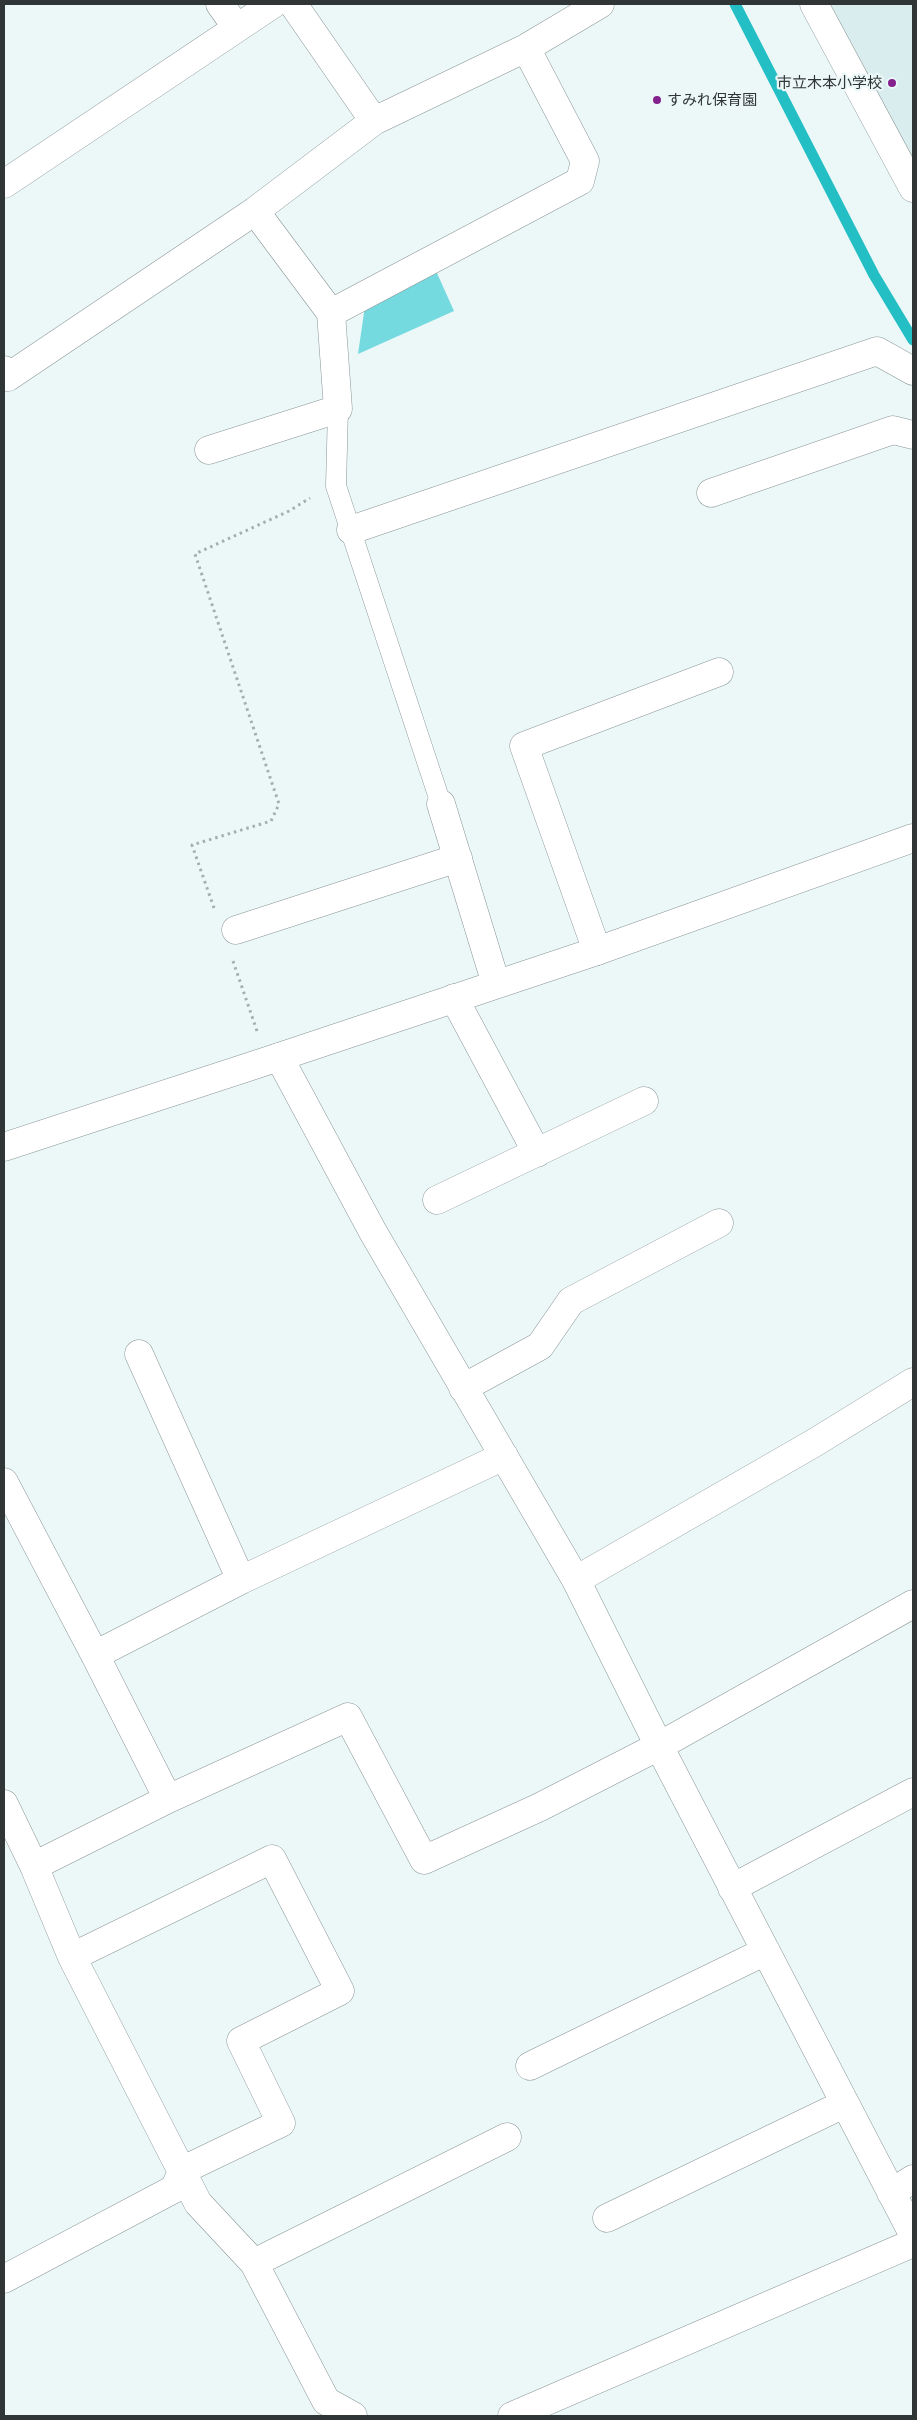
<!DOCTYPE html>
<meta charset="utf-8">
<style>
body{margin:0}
#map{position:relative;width:917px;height:2420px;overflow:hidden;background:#ecf7f8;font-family:"Asap Condensed",sans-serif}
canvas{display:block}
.frame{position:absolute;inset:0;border:5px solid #303535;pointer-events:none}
</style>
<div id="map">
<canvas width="917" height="2420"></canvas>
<div class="frame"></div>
</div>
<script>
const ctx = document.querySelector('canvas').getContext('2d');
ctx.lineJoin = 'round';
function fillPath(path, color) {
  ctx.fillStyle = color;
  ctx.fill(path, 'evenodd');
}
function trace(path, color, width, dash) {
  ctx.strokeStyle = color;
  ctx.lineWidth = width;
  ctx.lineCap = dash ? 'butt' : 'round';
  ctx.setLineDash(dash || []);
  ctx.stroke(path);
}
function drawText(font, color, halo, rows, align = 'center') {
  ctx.font = font + ' "Asap Condensed","Noto Sans JP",sans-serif';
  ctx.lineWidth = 4.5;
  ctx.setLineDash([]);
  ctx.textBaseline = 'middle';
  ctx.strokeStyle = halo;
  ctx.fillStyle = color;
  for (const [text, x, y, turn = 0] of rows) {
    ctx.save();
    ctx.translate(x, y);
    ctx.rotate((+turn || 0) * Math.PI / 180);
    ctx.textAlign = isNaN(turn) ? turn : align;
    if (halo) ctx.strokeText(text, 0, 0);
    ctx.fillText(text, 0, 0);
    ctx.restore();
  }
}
fillPath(new Path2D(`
 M829 4H913V162Z`), '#d9edee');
fillPath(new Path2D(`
 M436 271 454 311 358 354 365 306Z`), '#74dadf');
trace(new Path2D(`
 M735 4 874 275 913 340`), '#24bfc5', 11);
const service = new Path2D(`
 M338 409 336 486 441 804`);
const minor = new Path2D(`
 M220 4 237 28
 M293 4 374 121
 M814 4 913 188
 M4 184 273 4
 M331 313 580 181 585 161 526 48
 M4 370 8 377 255 211 374 121 526 48 600 4
 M209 450 338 409 331 313 255 211
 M711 493 893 430 913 435
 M351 530 877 351 913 371
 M441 804 496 984
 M236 930 458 858
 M597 951 524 746 719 672
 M454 998 537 1153
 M4 1147 279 1057 373 1232 576 1580 659 1746 913 2234
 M437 1200 644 1101
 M139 1354 241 1580 504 1456
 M463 1388 540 1346 571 1301 719 1223
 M4 1482 95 1655 241 1580
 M576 1580 814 1443 913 1382
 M168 1799 348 1717 424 1860 540 1807 659 1746 913 1604
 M4 1804 34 1866 72 1957 198 2203 254 2263 326 2401 353 2416
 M34 1866 168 1799 95 1655
 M732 1888 913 1792
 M530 2066 766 1951
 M891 2193 913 2179
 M607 2218 844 2104
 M254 2263 507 2137
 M4 2279 174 2189 183 2170 281 2123 241 2041 340 1991 272 1859 72 1957
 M512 2416 913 2243`);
const tertiary = new Path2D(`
 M279 1057 597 951 913 838`);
trace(service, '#8a9595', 21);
trace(minor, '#8a9595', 29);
trace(tertiary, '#8a9595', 29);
trace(new Path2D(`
 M214 908 192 845 271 821 279 804 195 554 289 511 310 498
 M233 961 257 1031`), '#a6afaf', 3, [2.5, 4]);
trace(service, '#fff', 20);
trace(minor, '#fff', 28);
trace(tertiary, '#fff', 28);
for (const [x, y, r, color] of [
 [892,83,5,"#83228d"],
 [657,100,5,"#83228d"]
]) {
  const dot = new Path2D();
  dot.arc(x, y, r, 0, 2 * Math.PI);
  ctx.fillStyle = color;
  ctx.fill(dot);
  trace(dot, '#ecf7f8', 2);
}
drawText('15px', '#303535', '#ecf7f8', [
 ["市立木本小学校",882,83],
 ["すみれ保育園",667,100,"left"]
], 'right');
</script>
